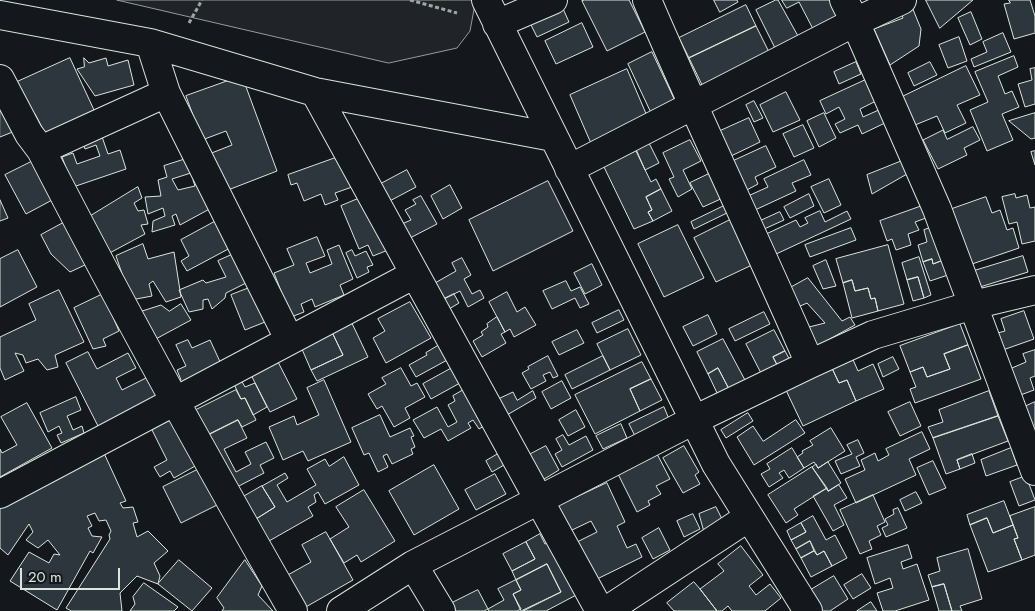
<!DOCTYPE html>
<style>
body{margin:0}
#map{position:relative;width:1035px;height:611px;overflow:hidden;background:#14181c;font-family:Jost,sans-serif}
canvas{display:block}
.scale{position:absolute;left:20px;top:568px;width:100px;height:22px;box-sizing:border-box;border:2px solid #d8e6dc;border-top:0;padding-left:6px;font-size:15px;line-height:18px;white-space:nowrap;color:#d8e6dc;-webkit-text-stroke:4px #14181c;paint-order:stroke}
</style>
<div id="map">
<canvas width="1035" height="611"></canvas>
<div class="scale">20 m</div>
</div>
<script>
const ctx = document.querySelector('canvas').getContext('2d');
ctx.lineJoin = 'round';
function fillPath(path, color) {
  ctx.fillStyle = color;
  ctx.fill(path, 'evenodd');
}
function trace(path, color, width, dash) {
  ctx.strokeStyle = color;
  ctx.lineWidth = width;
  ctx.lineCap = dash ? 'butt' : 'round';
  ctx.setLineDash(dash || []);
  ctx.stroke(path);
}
const green = new Path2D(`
 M117 0H473L475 4 470 31 457 48 389 63Z`);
fillPath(green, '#202428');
trace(green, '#939e99', 1);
const building = new Path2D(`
 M585 0H629L645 32 607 51 582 1Z
 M714 0H737L738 2 720 12Z
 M776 0H778L798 36 775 48 756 10Z
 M782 0H832L840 15 813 29 799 2 787 8Z
 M926 0H973L940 28Z
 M1009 0H1030L1035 16V33L1014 39 1004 4 1010 3Z
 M560 2 569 22 537 37 527 17Z
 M910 2 921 29 919 46 890 65 874 29 903 18 899 6Z
 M746 5 756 26 689 58 679 38Z
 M971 12 982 39 970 45 958 18Z
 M582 23 593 47 556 64 545 41Z
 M756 26 772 58 705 91 689 58Z
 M1003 33 1011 52 974 67 971 59 987 52 983 42Z
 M959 37 967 61 948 68 939 45Z
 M652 52 677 105 653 117 628 64Z
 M1014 56 1018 67 998 76 1005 94 1012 91 1019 107 1002 114 1013 140 987 151 970 110 988 102 975 72Z
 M70 58 94 110 45 133 35 114 26 116 17 82Z
 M84 58 89 63 106 58 108 66 128 60 134 85 95 96 77 69 84 67Z
 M856 62 861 74 839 84 834 72Z
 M930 62 937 75 914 86 908 73Z
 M966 66 980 95 957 105 966 123 945 133 937 116 915 125 902 97Z
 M1035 68V104L1025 107 1018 84 1032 80 1030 69Z
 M627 69 650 123 593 148 570 95Z
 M242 76 277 171 228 190 204 156 232 145 226 131 202 140 186 96Z
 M872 77 882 98 860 109 863 117 881 109 887 122 862 134 858 125 840 133 835 124 845 119 839 107 826 114 820 101Z
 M0 83 20 129 0 137Z
 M786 92 800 120 773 132 760 105Z
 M754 101 763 118 754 122 746 105Z
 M824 113 836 138 819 147 807 121Z
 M1035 113V138L1031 139 1009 121Z
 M749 118 760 142 729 157 718 132Z
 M803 125 814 148 794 157 783 134Z
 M973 127 980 140 964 148 967 155 938 169 923 140 943 130 947 139Z
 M100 131 108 154 120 150 126 169 73 187 62 157 73 153 77 164 100 156 96 145 85 149 81 138Z
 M690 140 701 161 683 170 692 189 678 197 669 179 674 177 663 153Z
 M648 141 659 163 645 170 635 147Z
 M766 146 776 167 755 177 758 184 743 192 729 163Z
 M636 151 651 182 656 179 661 189 646 197 652 210 648 212 653 221 634 229 604 167Z
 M1035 151V165L1031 152Z
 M341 156 352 187 335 193 338 200 325 205 321 194 304 201 297 183 291 185 288 175Z
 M189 158 194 172 172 179 178 190 195 186 193 180 197 177 215 206 180 225 176 214 172 216 175 225 152 232 153 221 165 216 163 208 148 214 145 197 161 196 158 180 167 177 164 166Z
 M804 160 811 175 792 183 796 191 755 210 748 196 768 187 764 179Z
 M33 161 54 199 26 214 5 175Z
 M902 161 907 174 872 194 867 175Z
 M407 170 416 187 384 204 375 187Z
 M713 172 725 197 703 207 690 183Z
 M829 179 841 205 824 213 811 187Z
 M548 181 573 231 493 271 469 220Z
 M450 185 462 208 443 219 431 196Z
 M138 187 142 198 134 203 138 211 144 210 148 224 141 225 145 234 104 256 89 217Z
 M661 189 672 211 653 221 648 212 652 210 646 197Z
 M809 194 814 206 790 218 784 207Z
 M1015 194 1016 198 1027 195 1030 208 1035 207V241L1022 244 1017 222 1009 224 1002 197Z
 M365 196 388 250 373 256 368 245 359 249 341 206Z
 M421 196 437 224 410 238 402 224 411 220 405 210 416 204 413 200Z
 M986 197 992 213 1000 210 1007 230 1013 228 1019 248 972 264 952 209Z
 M0 200 8 218 0 221Z
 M726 205 729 212 694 229 691 222Z
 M922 206 926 218 915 222 919 230 908 234 911 245 896 250 892 239 887 241 880 221Z
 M820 211 825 222 847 211 851 219 774 255 764 235 796 220 800 227 808 223 805 218Z
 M780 212 784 220 762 230 758 222Z
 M218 220 232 247 187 271 181 261 189 256 181 240Z
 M730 220 752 265 716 282 694 238Z
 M65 222 87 264 70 272 51 254 41 235Z
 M678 225 704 278 664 297 638 244Z
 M936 226 946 259 933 264 932 259 923 262 918 245 927 242 924 230Z
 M851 228 856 240 810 257 805 245Z
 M317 237 325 256 306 263 310 273 332 264 327 250 339 245 353 279 340 285 344 295 315 307 312 299 301 304 304 312 291 317 274 273 294 265 287 249Z
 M143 244 148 259 174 252 181 297 166 302 153 281 149 284 152 296 131 300 116 256Z
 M888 245 904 304 878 311 875 298 871 299 868 288 855 291 852 280 843 283 836 259Z
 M18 250 37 287 0 307V259Z
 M352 250 355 256 366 251 373 265 367 267 369 272 357 278 346 253Z
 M238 252 248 282 226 293 225 298 212 309 208 299 203 300V309L189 312 179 290 203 280 206 283 226 277 218 261Z
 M1023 256 1028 272 980 287 974 271Z
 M919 257 931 295 924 298 918 277 907 280 902 263Z
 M462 258 471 275 464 279 472 294 480 290 484 298 468 307 460 291 444 299 435 283 456 271 452 263Z
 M932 259 933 264 946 259 951 274 930 281 923 262Z
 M826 260 836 286 823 289 813 266Z
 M592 264 602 285 585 294 574 273Z
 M918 277 924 298 913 301 907 280Z
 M808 278 842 321 850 317 855 325 817 346 809 327 825 323 807 303 798 307 790 288Z
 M852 280 855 291 868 288 871 299 875 298 878 311 852 318 843 283Z
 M566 281 571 291 580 287 589 304 580 308 575 298 552 309 543 291Z
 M257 285 270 320 245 330 231 295Z
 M59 290 84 342 55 355 58 367 47 370 38 359 26 363 23 355 15 353 24 371 5 380 0 368V337L36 320 29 304Z
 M507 292 517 312 525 307 536 325 514 337 510 329 505 332 489 302Z
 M103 294 119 331 103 339 106 346 93 349 74 308Z
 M454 294 459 303 449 309 444 299Z
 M410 302 431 338 386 363 373 338 385 331 378 319Z
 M181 304 191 320 152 341 136 313 161 305 169 311Z
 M619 310 624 320 597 333 592 323Z
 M1024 311 1034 339 1000 351 994 334 1005 331 1001 319Z
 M764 312 770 324 735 341 729 329Z
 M708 315 717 334 693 346 683 327Z
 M349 317 368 357 317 381 311 370 343 355 329 326Z
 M497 317 505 332 501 334 506 343 482 357 473 341 483 335 481 332 488 327 487 324Z
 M960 324 968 345 944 354 950 369 927 377 923 367 910 372 900 346Z
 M329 326 343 355 311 370 298 340Z
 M628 329 641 355 610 370 597 344Z
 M577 330 584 343 559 355 552 342Z
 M774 330 785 351 773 357 778 367 762 375 746 344Z
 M723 339 746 382 730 391 718 368 708 374 697 352Z
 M188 340 192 348 210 340 222 366 182 389 179 381 181 380 177 370 186 366 176 345Z
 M441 344 449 359 416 377 409 365 427 355 426 353Z
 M968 345 981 379 915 403 910 389 916 387 910 372 923 367 927 377 950 369 944 354Z
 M1035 350V376L1030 378 1034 390 1015 397 1005 371 1026 362 1023 354Z
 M785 351 793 366 781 372 773 357Z
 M88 352 97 369 128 353 136 368 116 378 122 390 148 377 160 400 100 430 66 363Z
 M851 355 858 371 873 364 884 389 856 401 847 380 839 383 830 364Z
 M548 356 558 376 553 378 550 372 543 375 546 381 531 389 522 373 529 369 528 367Z
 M603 356 610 370 572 389 565 375Z
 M893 357 899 369 883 377 878 364Z
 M277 360 297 399 270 412 250 373Z
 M642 362 651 379 630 389 640 411 595 434 575 395Z
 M830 364 839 383 847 380 856 401 803 426 784 386Z
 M401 368 411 386 417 383 425 397 405 408 410 418 394 427 382 406 377 409 368 394 386 384 382 378Z
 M452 368 460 383 431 399 423 384Z
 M718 368 730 391 719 397 708 374Z
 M240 378 245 387 255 383 267 407 253 415 245 398 241 399 233 382Z
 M651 379 662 400 640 411 630 389Z
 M324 380 351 442 308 461 303 451 283 460 269 427 294 416 297 425 319 415 307 388Z
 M562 381 571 398 551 409 542 392Z
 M467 388 487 424 479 429 473 420 468 423 471 428 448 441 441 429 424 438 413 420 437 407 448 427 457 422 448 405 455 401 453 396Z
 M236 390 241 399 245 398 256 420 242 427 238 420 208 435 196 410Z
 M533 391 536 398 507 415 498 399 513 392 517 400Z
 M989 391 998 416 933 438 928 427 943 422 939 410Z
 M76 397 81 410 67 416 73 430 82 426 84 433 61 443 57 435 62 433 59 426 48 432 40 413Z
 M910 402 921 426 900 436 888 412Z
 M1035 402V428L1031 430 1022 408Z
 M27 403 52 448 0 477V449L2 453 17 445 1 417Z
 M664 407 669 419 635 436 629 424Z
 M576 410 585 427 568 436 559 420Z
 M748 413 753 421 726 438 721 430Z
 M380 415 390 437 410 428 414 436 411 437 415 447 411 449 413 454 392 464 387 454 383 456 388 467 378 472 369 453 364 455 352 428Z
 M998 416 1008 441 957 460 960 469 946 474 933 438Z
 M173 419 197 465 174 478 170 471 160 477 154 467 167 460 152 430Z
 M238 420 247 438 224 449 236 472 251 464 245 452 266 442 274 458 260 465 264 473 235 488 208 435Z
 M796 420 805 433 754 465 737 437 753 426 763 441Z
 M621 424 627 438 603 449 596 436Z
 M831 428 845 451 818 468 814 462 804 468 797 457 803 453 802 451 813 445 810 441Z
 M922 432 930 449 909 459 916 475 856 503 845 479 865 470 861 460 875 453 878 461 889 455 886 449Z
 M563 435 569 445 586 436 593 450 562 467 555 454 562 450 556 439Z
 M858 440 864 453 856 457 860 466 841 474 835 461 852 454 847 445Z
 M546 446 559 470 541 481 527 456Z
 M684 446 699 472 695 475 700 484 683 493 663 458Z
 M792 448 804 468 789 478 784 470 779 473 783 478 769 487 761 474 770 469 767 464Z
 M1011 448 1017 465 986 476 981 460Z
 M655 450 670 479 656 486 661 494 648 501 650 505 637 512 616 470Z
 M103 451 126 501 120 503 123 508 133 507 138 522 133 523 137 537 148 531 168 551 154 563 160 576 158 584 137 576 120 593 122 611H71L66 608 110 539 109 535 111 531 106 520 99 521 95 513 87 516 92 526 88 528 92 536 102 537 93 553 90 551 57 610 10 581 29 552 49 563 54 554 60 555 48 540 38 548 26 540 33 532 29 524 8 555 0 548V506Z
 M498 454 504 465 492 472 486 461Z
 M972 454 975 463 960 469 957 460Z
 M344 457 359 485 325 504 318 492 314 495 316 502 308 507 313 516 269 541 256 519 275 507 262 486 285 473 288 478 277 485 287 502 316 485 307 469 325 459 329 466Z
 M933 461 946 488 929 495 917 468Z
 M828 462 841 483 828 491 812 467 816 464 818 468Z
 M434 465 459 509 414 535 389 491Z
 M812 467 827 488 794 509 798 515 786 523 768 495Z
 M201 468 219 504 181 523 163 487Z
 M495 474 506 494 476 510 465 490Z
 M1026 476 1035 500 1019 506 1010 482Z
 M607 483 625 522 617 526 627 548 636 544 642 557 595 580 577 542 597 532 591 521 570 531 558 506Z
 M839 485 847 498 834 505 844 525 833 531 813 496 827 488 828 491Z
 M262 486 275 507 256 519 243 497Z
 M364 490 395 541 361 562 357 555 344 563 330 539 349 527 336 507Z
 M916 492 922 503 905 511 900 500Z
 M873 495 885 522 877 526 881 535 869 541 872 549 860 554 840 510Z
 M1004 501 1013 525 993 533 987 518 970 525 967 515Z
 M716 507 725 525 704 532 699 514Z
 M1035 507V555L1022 560 1014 539 1018 538 1010 516Z
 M898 508 907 528 886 537 882 528 888 525 885 519 894 514 893 510Z
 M693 514 700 529 684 537 677 521Z
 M813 516 826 540 835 535 847 558 832 566 824 551 817 555 810 541 796 549 791 540 806 532 801 523Z
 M987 518 993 533 1013 525 1018 538 1014 539 1022 560 988 572 970 525Z
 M801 523 806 532 791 540 787 531Z
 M659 528 670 550 653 559 642 538Z
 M326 532 353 580 304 608 286 576 311 562 302 545Z
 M540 534 545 544 553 541 580 593 546 611H523L561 592 547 564 516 580 512 571 535 559 526 542Z
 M810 541 814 551 801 558 796 549Z
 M526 542 535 559 512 571 503 554Z
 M908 545 912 558 901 562 903 569 917 564 929 600 895 611H883L877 593 893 588 890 578 875 584 867 558Z
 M741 546 763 575 749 586 756 595 770 584 781 598 765 611H732L728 606 722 611H717L700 589 724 571 718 564Z
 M968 549 982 599 960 606 962 611H952L944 584 932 587 928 575 940 571 937 558Z
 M814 551 817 555 824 551 832 566 811 577 801 558Z
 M179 560 212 588 192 611 158 584Z
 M245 560 262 586 258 595 273 611H222L224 608 217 598Z
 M547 564 561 592 521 611 513 594 521 590 516 580Z
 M862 574 871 588 853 599 844 585Z
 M834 576 848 599 830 611H822L809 591Z
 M516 580 521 590 513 594 521 609 517 611H489L488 609 504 600 498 589Z
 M694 582 700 589 717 611H674L667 603Z
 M144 583 178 607 174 611H130L135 604 133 597Z
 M944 584 952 611H939L932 587Z
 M478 590 488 609 484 611H456L452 603Z
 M871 602 877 611H857Z`);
fillPath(building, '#2c363c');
trace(building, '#d8e6dc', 1);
const minor = new Path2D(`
 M486 0 716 464 808 611
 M647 0C699 122 757 242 810 364
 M844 0 855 22 937 209 1035 471
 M0 15 150 43 315 92 553 137
 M497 24 553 0
 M150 43 166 93 289 339
 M0 79 29 134 41 150C121 306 206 459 293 611
 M315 92 600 611
 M41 150 166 93
 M569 169 855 22 902 0
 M0 494 415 274
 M413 565 441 611
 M341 611 413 565 694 420 810 364 873 335 973 305 1035 290
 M606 611 749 517`);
trace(minor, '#d8e6dc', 30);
trace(new Path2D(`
 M410 0 457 13
 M189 23 202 0`), '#9da8a2', 3, [4, 2.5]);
trace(minor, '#14181c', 28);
</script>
